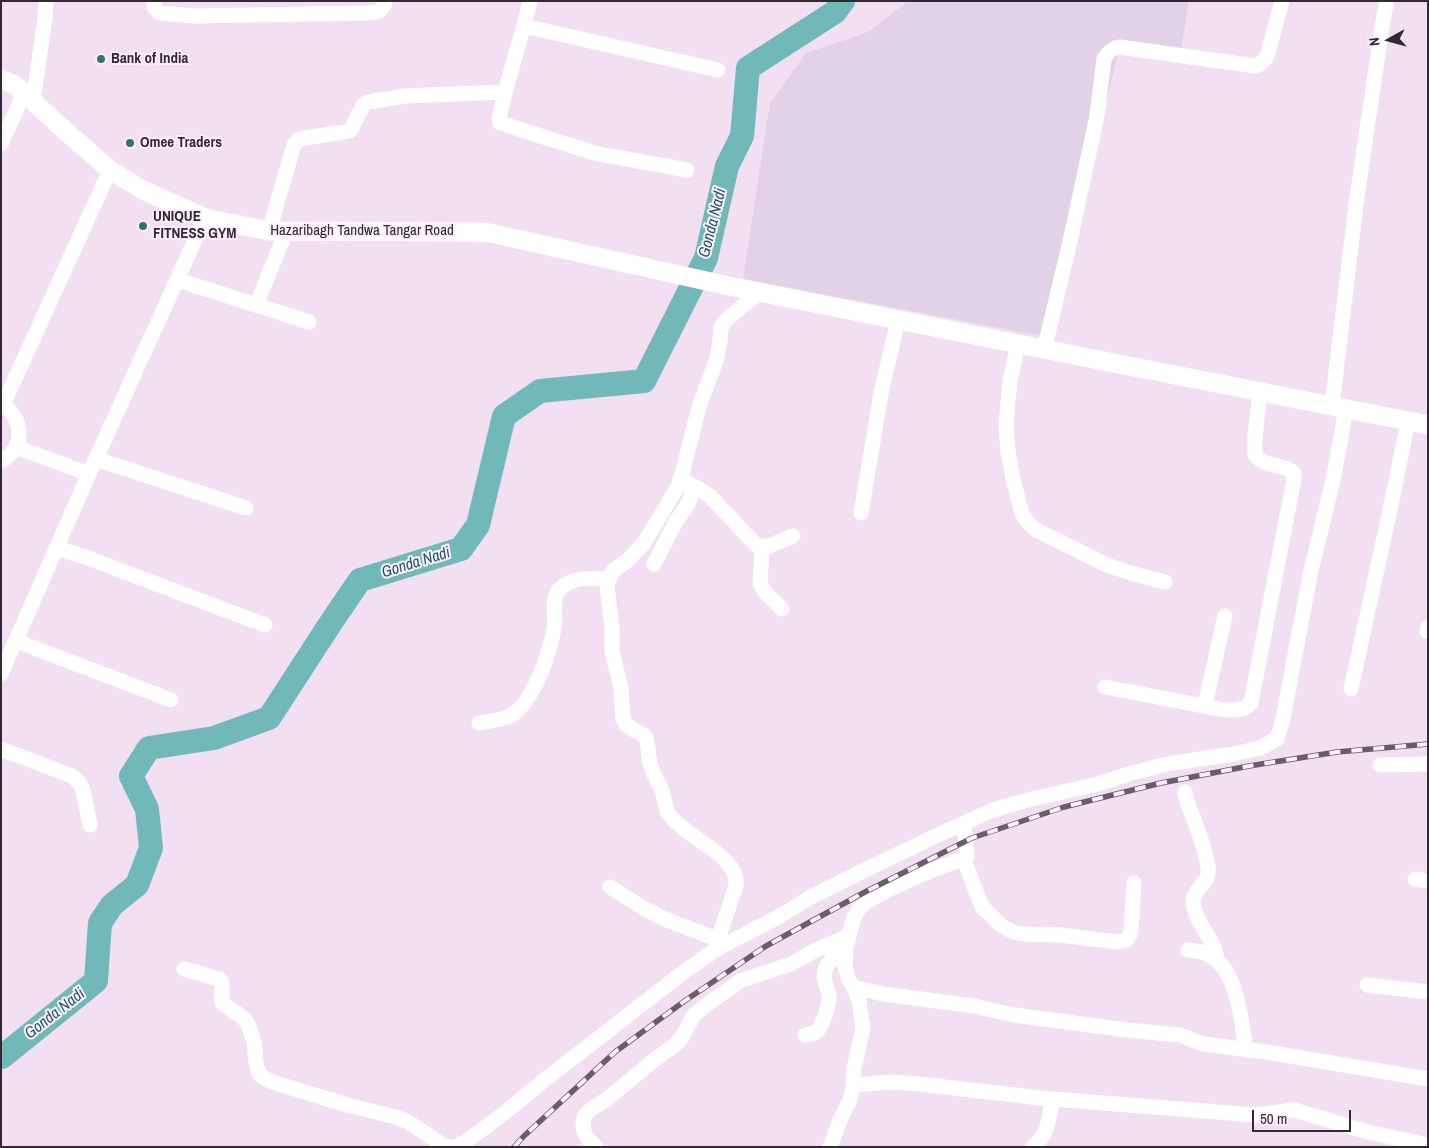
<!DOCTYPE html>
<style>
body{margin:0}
#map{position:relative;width:1429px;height:1148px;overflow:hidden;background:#f2dff2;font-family:"Archivo Narrow",sans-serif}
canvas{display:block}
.frame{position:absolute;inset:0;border:2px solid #322a32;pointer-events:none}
.north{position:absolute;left:1364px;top:15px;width:50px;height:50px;-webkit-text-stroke:4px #fdedfd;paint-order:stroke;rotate:263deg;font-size:14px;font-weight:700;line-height:20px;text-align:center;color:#322a32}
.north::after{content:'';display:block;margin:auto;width:18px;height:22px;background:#322a32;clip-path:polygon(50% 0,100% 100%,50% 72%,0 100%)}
.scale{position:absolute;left:1252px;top:1110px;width:99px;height:22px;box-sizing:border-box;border:2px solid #322a32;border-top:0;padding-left:6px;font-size:15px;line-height:18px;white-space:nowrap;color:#322a32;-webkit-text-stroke:4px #fdedfd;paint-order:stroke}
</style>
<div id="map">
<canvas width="1429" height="1148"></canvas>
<div class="frame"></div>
<div class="north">N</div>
<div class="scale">50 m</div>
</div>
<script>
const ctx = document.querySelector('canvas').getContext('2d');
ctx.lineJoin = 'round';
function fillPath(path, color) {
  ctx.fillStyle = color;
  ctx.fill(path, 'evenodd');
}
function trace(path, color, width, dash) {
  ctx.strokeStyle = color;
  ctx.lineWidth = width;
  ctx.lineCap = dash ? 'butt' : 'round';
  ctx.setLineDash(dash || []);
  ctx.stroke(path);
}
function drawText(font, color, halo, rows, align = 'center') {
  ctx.font = font + ' "Archivo Narrow",sans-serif';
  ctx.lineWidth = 4;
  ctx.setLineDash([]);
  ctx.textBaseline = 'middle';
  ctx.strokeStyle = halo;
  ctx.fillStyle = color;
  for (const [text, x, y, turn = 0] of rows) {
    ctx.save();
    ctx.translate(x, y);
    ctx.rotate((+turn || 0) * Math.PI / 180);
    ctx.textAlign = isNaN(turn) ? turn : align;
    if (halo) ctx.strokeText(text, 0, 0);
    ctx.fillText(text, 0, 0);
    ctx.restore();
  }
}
fillPath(new Path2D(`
 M908 1H1189L1180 56 1120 47 1047 337 743 279 770 103 806 53 868 32Z`), '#e1d3e5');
trace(new Path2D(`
 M1 1056 2 1057 96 981 100 923 112 905 137 885 151 848 147 809 131 776 149 748 214 738 269 718 332 621 360 580 461 549 478 525 504 416 540 391 644 381 706 258 727 166 742 136 748 68 835 12 843 1`), '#71b9b8', 24);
trace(new Path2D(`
 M154 1V7L159 13 195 16 367 13 378 12 384 6 385 1
 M530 1C521 41 507 79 499 119L500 123 594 153 687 170
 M524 26 718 70
 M33 102 45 18 46 1
 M1 144 24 93
 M269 231 294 145 298 140 304 138 345 132 350 131 364 104 368 102 405 96 505 92
 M178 280 309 322
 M256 305 286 232
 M1018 344 1010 381 1006 423 1008 452 1013 479 1021 510 1025 519 1036 530 1107 565 1134 574 1165 582
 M1044 350 1069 246 1097 116 1104 59C1108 52 1112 48 1120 47L1255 66 1261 63 1267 57 1282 1
 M1 404C24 416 26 449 1 461
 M3 405 110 170
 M1332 406 1356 204 1384 14 1387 1
 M16 447 89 474
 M96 459 246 508
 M680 479 699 489 710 496 757 546H769L793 536
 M861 513 881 393 898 320
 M762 547 760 584 765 592 782 609
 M57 548 88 558 265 625
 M654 564 675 523 689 502 692 493 691 485
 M1427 632 1428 627
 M16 641 171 700
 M1 674 89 474 205 218
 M1105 687 1224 710C1235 710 1244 711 1251 703L1294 479V473C1283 463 1265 468 1255 455V437L1260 392
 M1351 689 1393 496 1408 421
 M1205 705 1225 616
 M479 723C489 721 503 720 512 715 533 702 551 651 554 627 556 616 551 600 559 590 571 576 592 578 609 579
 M1 749 72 776 79 782 83 790 90 825
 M1380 765 1428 764
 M1185 792 1186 798C1191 814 1211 859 1208 875 1205 885 1193 891 1193 901 1193 915 1206 932 1212 943 1215 949 1216 956 1218 961
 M964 860 982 907 1002 926 1013 932 1023 934 1060 935 1118 942C1126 941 1129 939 1131 931L1134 883
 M1415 879 1428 881
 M610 887 645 909 667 920 717 939
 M1188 950C1195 951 1201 951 1207 954 1238 967 1241 1021 1246 1050
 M714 951 736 886C740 855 683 837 668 813 665 807 665 800 663 794 660 783 652 774 650 763 648 754 649 745 645 736 637 730 626 729 623 719L621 688 612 651V629L607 586 609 579 614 570 627 561 644 543 677 488 682 474 699 407 717 358 720 341 721 327 728 318 760 292
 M184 969 219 979 222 982V1002C230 1012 243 1013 248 1025 250 1030 252 1036 254 1041 256 1051 254 1068 261 1076 264 1078 268 1080 272 1082L347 1105 396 1117 408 1122 443 1145 449 1147
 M1367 985 1428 992
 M853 987 883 994 974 1006 1014 1015 1037 1018 1126 1030 1180 1035 1203 1044 1266 1052 1428 1079
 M805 1035C808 1034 813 1034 816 1032 822 1028 830 1003 829 996 828 988 822 978 825 970 828 960 839 953 846 947
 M853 1085 892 1082 919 1084 1040 1098 1255 1115 1294 1110 1368 1132 1428 1145
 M455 1147 465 1142 502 1115 542 1082 685 971 714 951 730 942 782 915 811 897 867 869 938 835 993 810 1028 800 1098 784 1132 773 1167 764 1234 754 1260 748 1277 739 1283 719 1310 575 1334 476 1346 409
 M596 1147 587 1138 584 1132 583 1123 584 1117 590 1110 607 1099 653 1061 676 1044 682 1037 694 1015 705 1006 740 981 791 964 816 950 849 936
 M830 1147 840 1120 849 1102 853 1090 854 1068 863 1028 859 1001 853 987 849 980 845 967 846 947 854 918 859 909 868 901 888 890 923 874 957 861 964 860 967 857 964 823
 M1033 1147C1049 1133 1049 1119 1052 1099`), '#fff', 15);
trace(new Path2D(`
 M1 79 15 85 71 136 110 170 143 190 205 218 269 231 473 232 490 233 729 286 1018 344 1428 425`), '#fff', 19);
const rail = new Path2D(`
 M514 1147 524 1136 615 1052 686 1000 766 946 865 892 972 838 1064 807 1161 783 1249 766 1337 752 1428 744`);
trace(rail, '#685d68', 5.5);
trace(rail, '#fdedfd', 4, [11]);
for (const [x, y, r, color] of [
 [101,59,5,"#337565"],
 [130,143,5,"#337565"],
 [143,226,5,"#337565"]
]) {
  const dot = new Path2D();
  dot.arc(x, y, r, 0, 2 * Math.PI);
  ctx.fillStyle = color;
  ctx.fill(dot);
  trace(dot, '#fdedfd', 2);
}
drawText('bold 15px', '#322a32', '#fdedfd', [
 ["Bank of India",111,59],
 ["Omee Traders",140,143],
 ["UNIQUE",153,217],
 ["FITNESS GYM",153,234]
], 'left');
drawText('15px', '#322a32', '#fdedfd', [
 ["Hazaribagh Tandwa Tangar Road",362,231]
]);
drawText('italic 16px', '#1d5a5a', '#fdedfd', [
 ["Gonda Nadi",713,223,-76],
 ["Gonda Nadi",416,563,-17],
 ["Gonda Nadi",55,1014,-38]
]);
</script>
